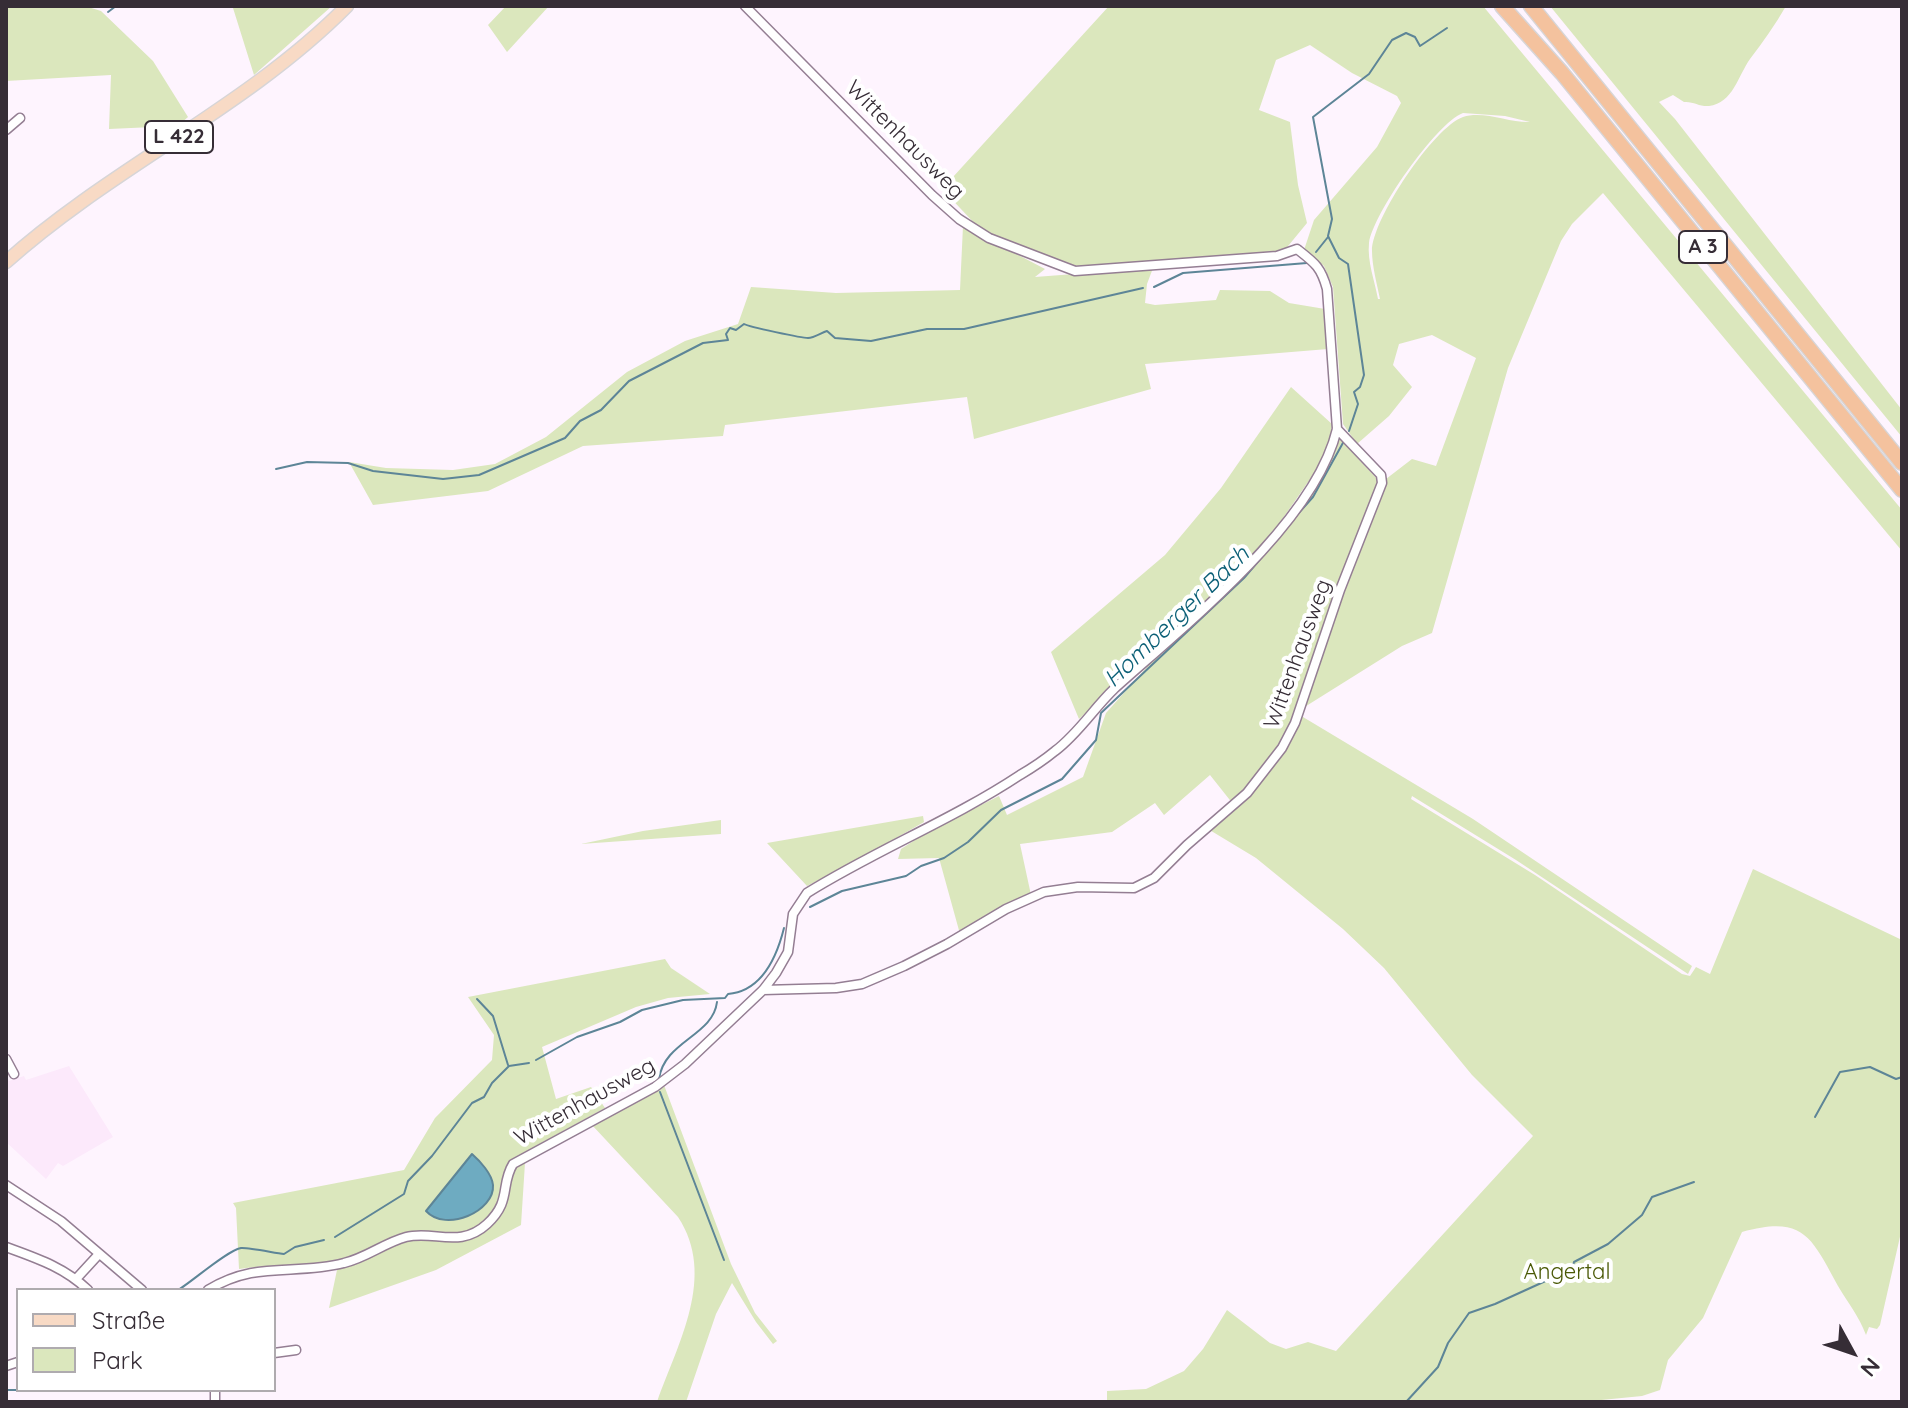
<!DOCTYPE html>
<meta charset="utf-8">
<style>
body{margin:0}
#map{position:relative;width:1908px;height:1408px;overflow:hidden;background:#fef4fe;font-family:Quicksand,sans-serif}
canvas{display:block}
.frame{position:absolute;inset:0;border:8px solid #362d36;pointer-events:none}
.legend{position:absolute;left:16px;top:1288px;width:260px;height:104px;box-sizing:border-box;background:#fff;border:2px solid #afabaf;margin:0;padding:10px 14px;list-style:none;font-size:24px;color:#362d36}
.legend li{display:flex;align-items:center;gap:16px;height:40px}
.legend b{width:40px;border:2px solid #afabaf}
.north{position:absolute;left:1812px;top:1312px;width:80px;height:80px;-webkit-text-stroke:6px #fff;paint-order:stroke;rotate:130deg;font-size:22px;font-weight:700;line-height:32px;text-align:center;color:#362d36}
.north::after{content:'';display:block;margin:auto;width:28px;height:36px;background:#362d36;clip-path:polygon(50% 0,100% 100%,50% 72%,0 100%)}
</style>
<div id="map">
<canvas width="1908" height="1408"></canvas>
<div class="frame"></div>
<ul class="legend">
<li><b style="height:10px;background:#f8dac5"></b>Straße</li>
<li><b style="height:22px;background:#dbe7bd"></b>Park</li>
</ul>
<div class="north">N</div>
</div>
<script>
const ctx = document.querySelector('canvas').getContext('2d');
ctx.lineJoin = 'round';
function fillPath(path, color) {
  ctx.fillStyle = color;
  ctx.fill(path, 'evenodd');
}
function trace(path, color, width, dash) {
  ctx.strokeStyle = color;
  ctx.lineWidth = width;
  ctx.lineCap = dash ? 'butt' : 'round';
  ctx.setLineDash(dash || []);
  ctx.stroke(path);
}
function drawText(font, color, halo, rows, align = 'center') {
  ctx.font = font + ' Quicksand,sans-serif';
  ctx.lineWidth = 8;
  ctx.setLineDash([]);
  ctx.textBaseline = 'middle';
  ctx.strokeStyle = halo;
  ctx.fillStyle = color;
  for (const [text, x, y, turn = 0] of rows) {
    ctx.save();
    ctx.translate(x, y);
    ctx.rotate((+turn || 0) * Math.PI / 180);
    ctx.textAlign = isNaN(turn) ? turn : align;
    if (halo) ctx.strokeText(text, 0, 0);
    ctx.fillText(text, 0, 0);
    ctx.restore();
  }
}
fillPath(new Path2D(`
 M69 1066 113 1137 63 1166 58 1163 46 1179 6 1142V1074L9 1081 24 1076 26 1080Z`), '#fce9fb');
fillPath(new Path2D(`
 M6 6H85L101 11 153 61 188 117 162 140 153 127 109 129 111 75 6 81Z
 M235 6H332L254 75 233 8Z
 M506 6H549L507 52 488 25Z
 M1109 6H1483L1902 510V551L1603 193 1572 224 1561 241 1508 368 1432 633 1402 646 1303 708 1319 658 1386 479 1412 459 1436 466 1476 358 1432 335 1399 344 1393 365 1412 387 1389 416 1357 444 1343 424 1333 287 1324 266 1304 250 1314 220 1377 147 1401 103 1397 96 1352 73 1310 45 1276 60 1259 110 1290 122 1298 185 1307 223 1284 251 1061 270 978 227 942 189ZM1463 113 1505 116 1530 122C1510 123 1483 110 1463 117 1434 127 1372 219 1372 251 1372 266 1377 284 1380 299H1378C1375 282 1367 261 1369 243 1373 214 1436 123 1463 113Z
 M1550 6H1786C1775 25 1763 42 1750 59 1738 76 1733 103 1709 106 1700 107 1693 101 1684 102L1673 95 1659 102 1675 119 1902 410V437Z
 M963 226 1045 269 1035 277 1153 268 1147 284 1145 303 1155 305 1216 300 1220 290 1270 291 1289 303 1325 309 1328 349 1145 364 1151 389 974 439 967 397 725 425 723 436 583 446 488 491 373 505 349 462 386 468 453 470 495 464 546 437 627 372 685 341 738 324 751 287 836 293 960 290Z
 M1291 387 1332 424 1331 443 1322 462 1272 534 1237 573 1079 719 1051 652 1165 555 1221 488Z
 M1340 439 1379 481 1299 709 1273 758 1233 804 1210 775 1164 815 1155 803 1112 832 1020 844 1031 895 960 934 939 858 898 859 901 849 929 831 999 796 1007 815 1083 777 1106 713 1163 649 1277 537Z
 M1303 717 1473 819 1692 966 1688 974 1516 860 1412 796 1411 799 1535 875 1682 974 1690 976 1696 967 1710 974 1753 869 1902 940V1228L1880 1325 1877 1329 1869 1327 1866 1335C1859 1316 1848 1303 1838 1286 1811 1237 1804 1215 1742 1232L1703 1318 1668 1360 1660 1390 1642 1396 1581 1402H1107V1391L1146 1389 1184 1371 1203 1349 1227 1310 1270 1343 1286 1349 1308 1342 1336 1351 1533 1136 1472 1075 1384 968 1343 929 1256 858 1208 829 1256 786 1300 718Z
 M923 816 924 822 865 856 807 886 767 843Z
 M721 820V834L581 844 643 831Z
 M665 959 671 968 710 994 668 998 636 1007 542 1047 556 1099 591 1087 605 1108 518 1156 525 1163 521 1225 436 1270 329 1308 337 1270 333 1262C301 1266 270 1264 239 1269L236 1208 233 1203 404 1170 435 1118 492 1060 494 1035 468 997Z
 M664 1085 731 1264 755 1313 777 1341 773 1344 756 1322 732 1283 716 1314 686 1402H657C678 1343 717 1276 678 1217L591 1124Z`), '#dbe7bd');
const water = new Path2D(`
 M472 1154C480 1161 492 1174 493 1185 495 1211 446 1233 426 1211Z`);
fillPath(water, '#6eabc1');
trace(water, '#5d8597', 2);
trace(new Path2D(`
 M108 12 116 6
 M1316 252 1328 237
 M1154 287 1183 273 1307 263
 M1349 431 1358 404 1354 392 1360 387 1364 375 1348 264 1339 258 1328 236 1332 219 1313 117 1369 74 1392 40 1406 33 1415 37 1420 46 1447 28
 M276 469 307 462 348 463 373 471 443 479 479 475 565 438 580 421 601 410 629 381 703 343 728 340 726 334 730 328 736 330 744 324C749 327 802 338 808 338 814 338 821 333 827 331L835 338 871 341 927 329H964L1143 288
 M1296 516 1313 497 1344 441
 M810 907 842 891 906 876 921 866 944 858 968 842 1001 810 1062 779 1096 740 1101 713 1244 578 1279 537
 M477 999 493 1016 508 1065
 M536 1060 577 1037 620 1022 642 1010 683 1000 725 998 728 994C763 991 777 956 784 928
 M659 1079C664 1041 713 1036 717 1002
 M660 1092 724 1260
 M1815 1117 1840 1072 1870 1067 1896 1079 1902 1077
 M335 1237 404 1194 408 1181 432 1156 472 1103 484 1097 492 1083 509 1066 529 1063
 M178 1290C192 1282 226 1251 241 1248 247 1247 275 1253 284 1254L295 1247 324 1240
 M6 1390H37
 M1406 1402 1438 1367 1448 1343 1469 1313 1495 1304 1572 1269 1574 1262 1608 1244 1642 1215 1652 1197 1694 1182`), '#5d8597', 2);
const minor = new Path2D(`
 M6 130 20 118
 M763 990 836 988 862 984 904 966 947 944 1006 909 1044 892 1078 887 1134 888 1154 878 1187 845 1247 793 1282 748 1295 723 1340 590 1382 483 1381 475 1337 429
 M6 1059 14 1074
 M6 1185 61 1221 142 1290
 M6 1247C36 1258 64 1267 88 1290
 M76 1279 99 1254
 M208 1290C257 1260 294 1276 344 1263 366 1258 384 1243 406 1237 434 1230 460 1249 487 1224 512 1201 500 1185 513 1164L655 1087 685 1064 763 990 776 973 788 952 793 914 807 893C876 850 952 820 1020 775 1032 768 1044 760 1055 751 1078 734 1094 708 1114 689 1185 625 1315 523 1337 429L1327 289C1321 267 1315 263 1297 249L1277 256 1075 271 989 238 959 219 932 195 745 6
 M274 1353 296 1350
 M6 1366 18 1362
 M215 1402V1390`);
const primary = new Path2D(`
 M6 262C112 167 246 108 347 6`);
const motorway = new Path2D(`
 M1502 6 1562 73 1902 490
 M1531 6 1902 463`);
trace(minor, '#947e93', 11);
trace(primary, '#d7d5d7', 15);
trace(motorway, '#d7d5d7', 17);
trace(minor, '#fff', 8);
trace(primary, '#f8dac5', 12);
trace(motorway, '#f4c29e', 14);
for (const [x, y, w] of [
 [179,137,68],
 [1703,247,48]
]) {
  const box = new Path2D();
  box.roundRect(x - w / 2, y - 16, w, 32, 6);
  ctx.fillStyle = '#fff';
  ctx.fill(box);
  trace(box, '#362d36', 2);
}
drawText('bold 20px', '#362d36', null, [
 ["L 422",179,137],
 ["A 3",1703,247]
]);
drawText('22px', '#362d36', '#fff', [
 ["Wittenhausweg",905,140,45],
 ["Wittenhausweg",1298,654,-70],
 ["Wittenhausweg",585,1102,-29]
]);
drawText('22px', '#4a5905', '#fff', [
 ["Angertal",1567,1272]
]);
drawText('italic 24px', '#0c6077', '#fff', [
 ["Homberger Bach",1177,617,-44]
]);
</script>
